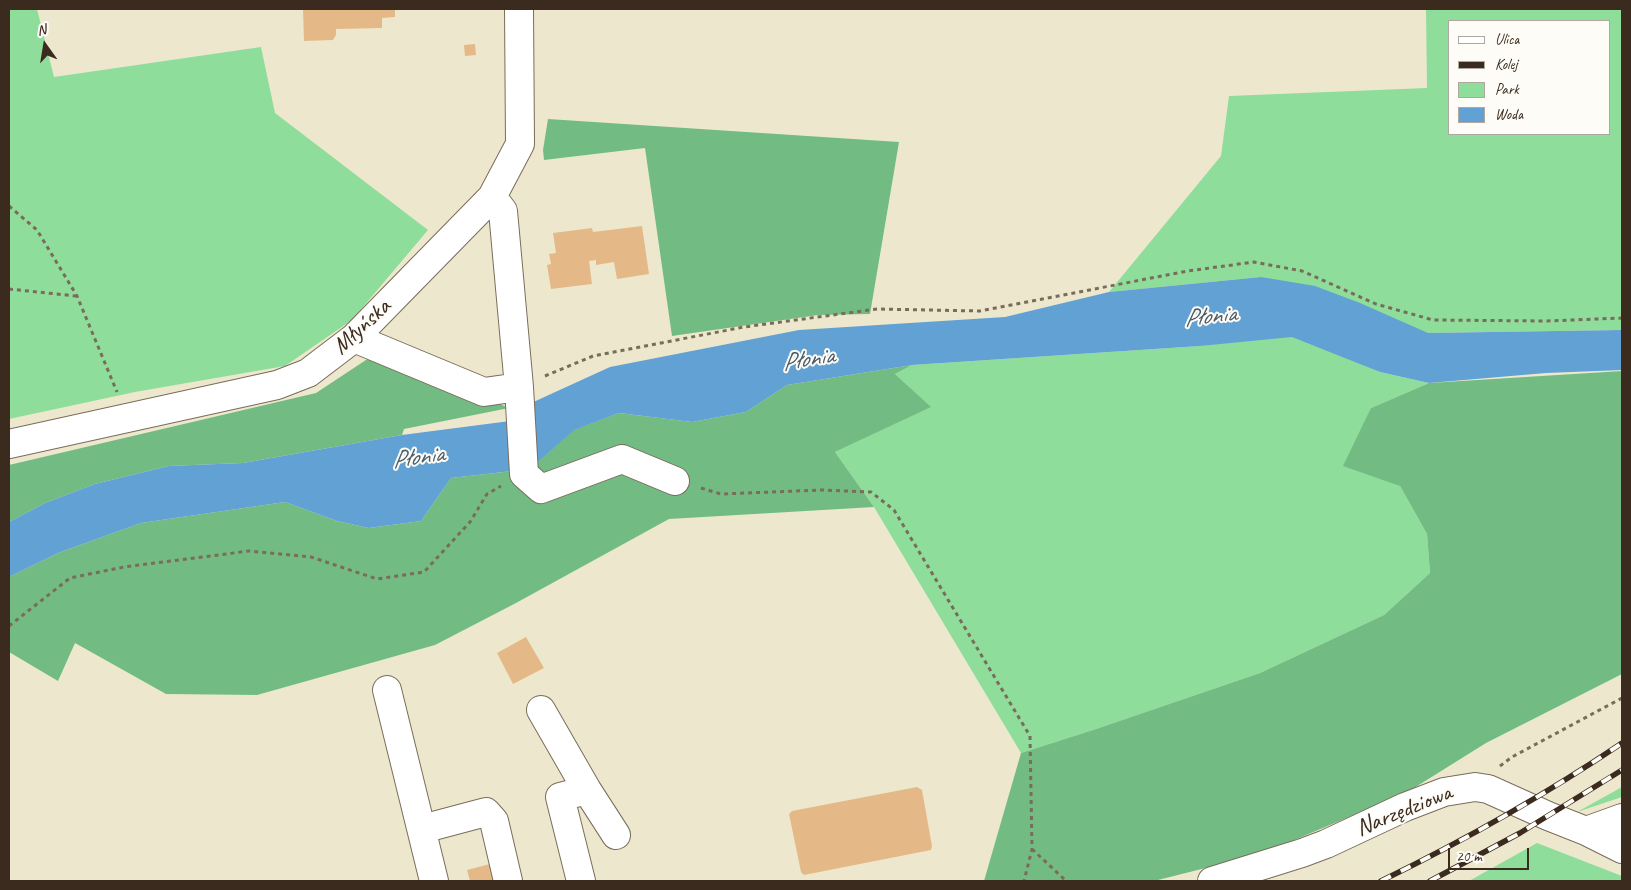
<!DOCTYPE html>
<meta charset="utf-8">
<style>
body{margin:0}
#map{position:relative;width:1631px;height:890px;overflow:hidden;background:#ede8cd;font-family:Caveat,sans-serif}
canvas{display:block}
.frame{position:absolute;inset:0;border:10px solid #3b2a1e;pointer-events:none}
.legend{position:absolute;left:1448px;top:20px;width:162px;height:115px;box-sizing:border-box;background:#fdfcf7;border:1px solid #afa8a0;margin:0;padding:6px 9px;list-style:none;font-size:15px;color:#3b2a1e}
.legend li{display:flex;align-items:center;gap:10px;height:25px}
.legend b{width:25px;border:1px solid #afa8a0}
.north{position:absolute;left:20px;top:20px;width:50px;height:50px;-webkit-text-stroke:4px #fdfcf7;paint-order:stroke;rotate:347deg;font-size:14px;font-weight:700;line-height:20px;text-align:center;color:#3b2a1e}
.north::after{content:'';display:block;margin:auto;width:18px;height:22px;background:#3b2a1e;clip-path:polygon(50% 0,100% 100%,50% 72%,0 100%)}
.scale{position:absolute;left:1448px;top:848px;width:81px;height:22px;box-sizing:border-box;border:2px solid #3b2a1e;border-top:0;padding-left:6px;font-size:15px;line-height:18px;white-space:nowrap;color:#3b2a1e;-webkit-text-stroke:4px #fdfcf7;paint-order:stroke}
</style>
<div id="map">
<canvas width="1631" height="890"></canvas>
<div class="frame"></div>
<ul class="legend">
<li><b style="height:6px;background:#fff"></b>Ulica</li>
<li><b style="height:6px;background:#3b2a1e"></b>Kolej</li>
<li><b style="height:14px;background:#8edd9b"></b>Park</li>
<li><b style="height:14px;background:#61a1d4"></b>Woda</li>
</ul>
<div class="north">N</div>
<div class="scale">20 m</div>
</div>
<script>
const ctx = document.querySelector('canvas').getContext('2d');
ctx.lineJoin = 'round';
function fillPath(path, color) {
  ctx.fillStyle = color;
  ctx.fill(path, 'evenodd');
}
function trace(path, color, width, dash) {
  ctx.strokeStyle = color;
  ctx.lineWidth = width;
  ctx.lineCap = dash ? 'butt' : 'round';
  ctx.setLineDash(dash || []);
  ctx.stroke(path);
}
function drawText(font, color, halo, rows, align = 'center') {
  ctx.font = font + ' Caveat,sans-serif';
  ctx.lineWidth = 4;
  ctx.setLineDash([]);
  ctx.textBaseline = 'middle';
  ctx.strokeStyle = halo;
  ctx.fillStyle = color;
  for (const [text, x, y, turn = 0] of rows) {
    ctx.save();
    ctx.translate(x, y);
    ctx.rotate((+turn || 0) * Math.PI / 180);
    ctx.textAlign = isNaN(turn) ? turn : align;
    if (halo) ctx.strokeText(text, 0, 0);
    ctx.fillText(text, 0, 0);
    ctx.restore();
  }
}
fillPath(new Path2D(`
 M9 9H37L54 77 261 47 275 113 428 230 352 320 285 366 135 392 9 419Z
 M1426 9H1622V330L1428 333 1261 277 1109 292 1221 156 1229 96 1427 88ZM1450 21H1610V134H1450Z
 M1288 333 1380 372 1429 383 1371 408 1400 486 1427 534 1430 573 1384 615 1260 673 1096 729 1021 753 874 507 835 452 930 407 895 374 912 365 1200 346Z
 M1622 787V797L1577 812Z
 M1537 843 1622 876V881H1469Z`), '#8edd9b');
fillPath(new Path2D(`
 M548 119 899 142 870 314 818 315 672 336 645 148 544 160 543 150Z
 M378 352 509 408 404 429 402 435 243 463 169 466 95 484 45 503 9 522V465L316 393Z
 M912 365 895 374 931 407 835 452 874 507 669 519 516 603 435 645 257 695 166 694 75 643 58 681 9 652V577L58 553 141 523 285 502 337 521 369 528 421 521 451 478 530 469 573 430 619 413 692 422 746 412 787 385Z
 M1622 371V674L1486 743 1406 793 1261 854 1154 881H984L1021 753 1096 729 1260 673 1384 615 1430 573 1427 534 1400 486 1343 466 1371 408 1429 383Z`), '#72bc83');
fillPath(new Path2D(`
 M1261 277 1315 286 1360 303 1428 333 1622 330V370L1546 373 1429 383 1380 372 1292 337 1200 346 912 365 787 385 746 412 692 422 619 413 574 430 530 469 451 478 421 521 369 528 337 521 285 502 141 523 58 553 9 577V522L45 503 95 484 169 466 243 463 402 435 510 421 529 404 610 367 799 330 1005 317 1109 292Z`), '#61a1d4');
fillPath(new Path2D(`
 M303 9H395V17L382 18V28L336 29V35L333 40 304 41Z
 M475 44 476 55 465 56 464 45Z
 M642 226 649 274 617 279 614 262 596 265V260L589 261 592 284 551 289 547 265 551 264 549 254 556 253 553 233 592 228 593 232Z
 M526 637 544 668 513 684 497 653Z
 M917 787 922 790 932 846 931 850 804 875 801 872 789 814 792 811Z
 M490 864 495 881H470L467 870Z`), '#e4b987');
const minor = new Path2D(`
 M492 197 503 211 519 387 524 474 541 489 622 459 675 481
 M354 338 484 392 519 387
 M9 444 277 385 308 373 354 338 492 197 520 144 519 9
 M387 690 434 881
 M541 710 587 790 616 835
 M422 829 486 812 494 821 508 881
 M1586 831 1622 818
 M581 881 560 797 587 790
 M1212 881 1302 853 1326 844 1405 807 1444 792 1475 787 1488 789 1548 816 1586 831 1622 849`);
trace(minor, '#796c5b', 30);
trace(new Path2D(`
 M9 206 37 230 77 296 117 392
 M9 289 76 296
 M545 376 593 356 744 327 877 309 980 311 1188 271 1254 262 1302 271 1376 304 1433 320 1547 321 1622 318
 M701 488 721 494 822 490 871 492 894 510 1030 736 1032 849 1024 881
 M9 626 70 578 124 567 249 551 311 557 377 579 424 572 470 522 487 494 501 486
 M1500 766 1512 757 1622 698
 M1032 849 1066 881`), '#796c5b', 3, [4, 4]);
trace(minor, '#fff', 28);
const rail = new Path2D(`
 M1381 881C1465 840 1545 795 1622 743
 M1430 881 1520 833 1622 770`);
trace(rail, '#3b2a1e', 5.5);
trace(rail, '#fdfcf7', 4, [11]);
drawText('24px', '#3b2a1e', '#fdfcf7', [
 ["Młyńska",362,327,-43],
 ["Narzędziowa",1404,811,-22]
]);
drawText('italic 25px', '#4a5a67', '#fdfcf7', [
 ["Płonia",1210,317,-6],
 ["Płonia",808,360,-9],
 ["Płonia",418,458,-8]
]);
</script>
